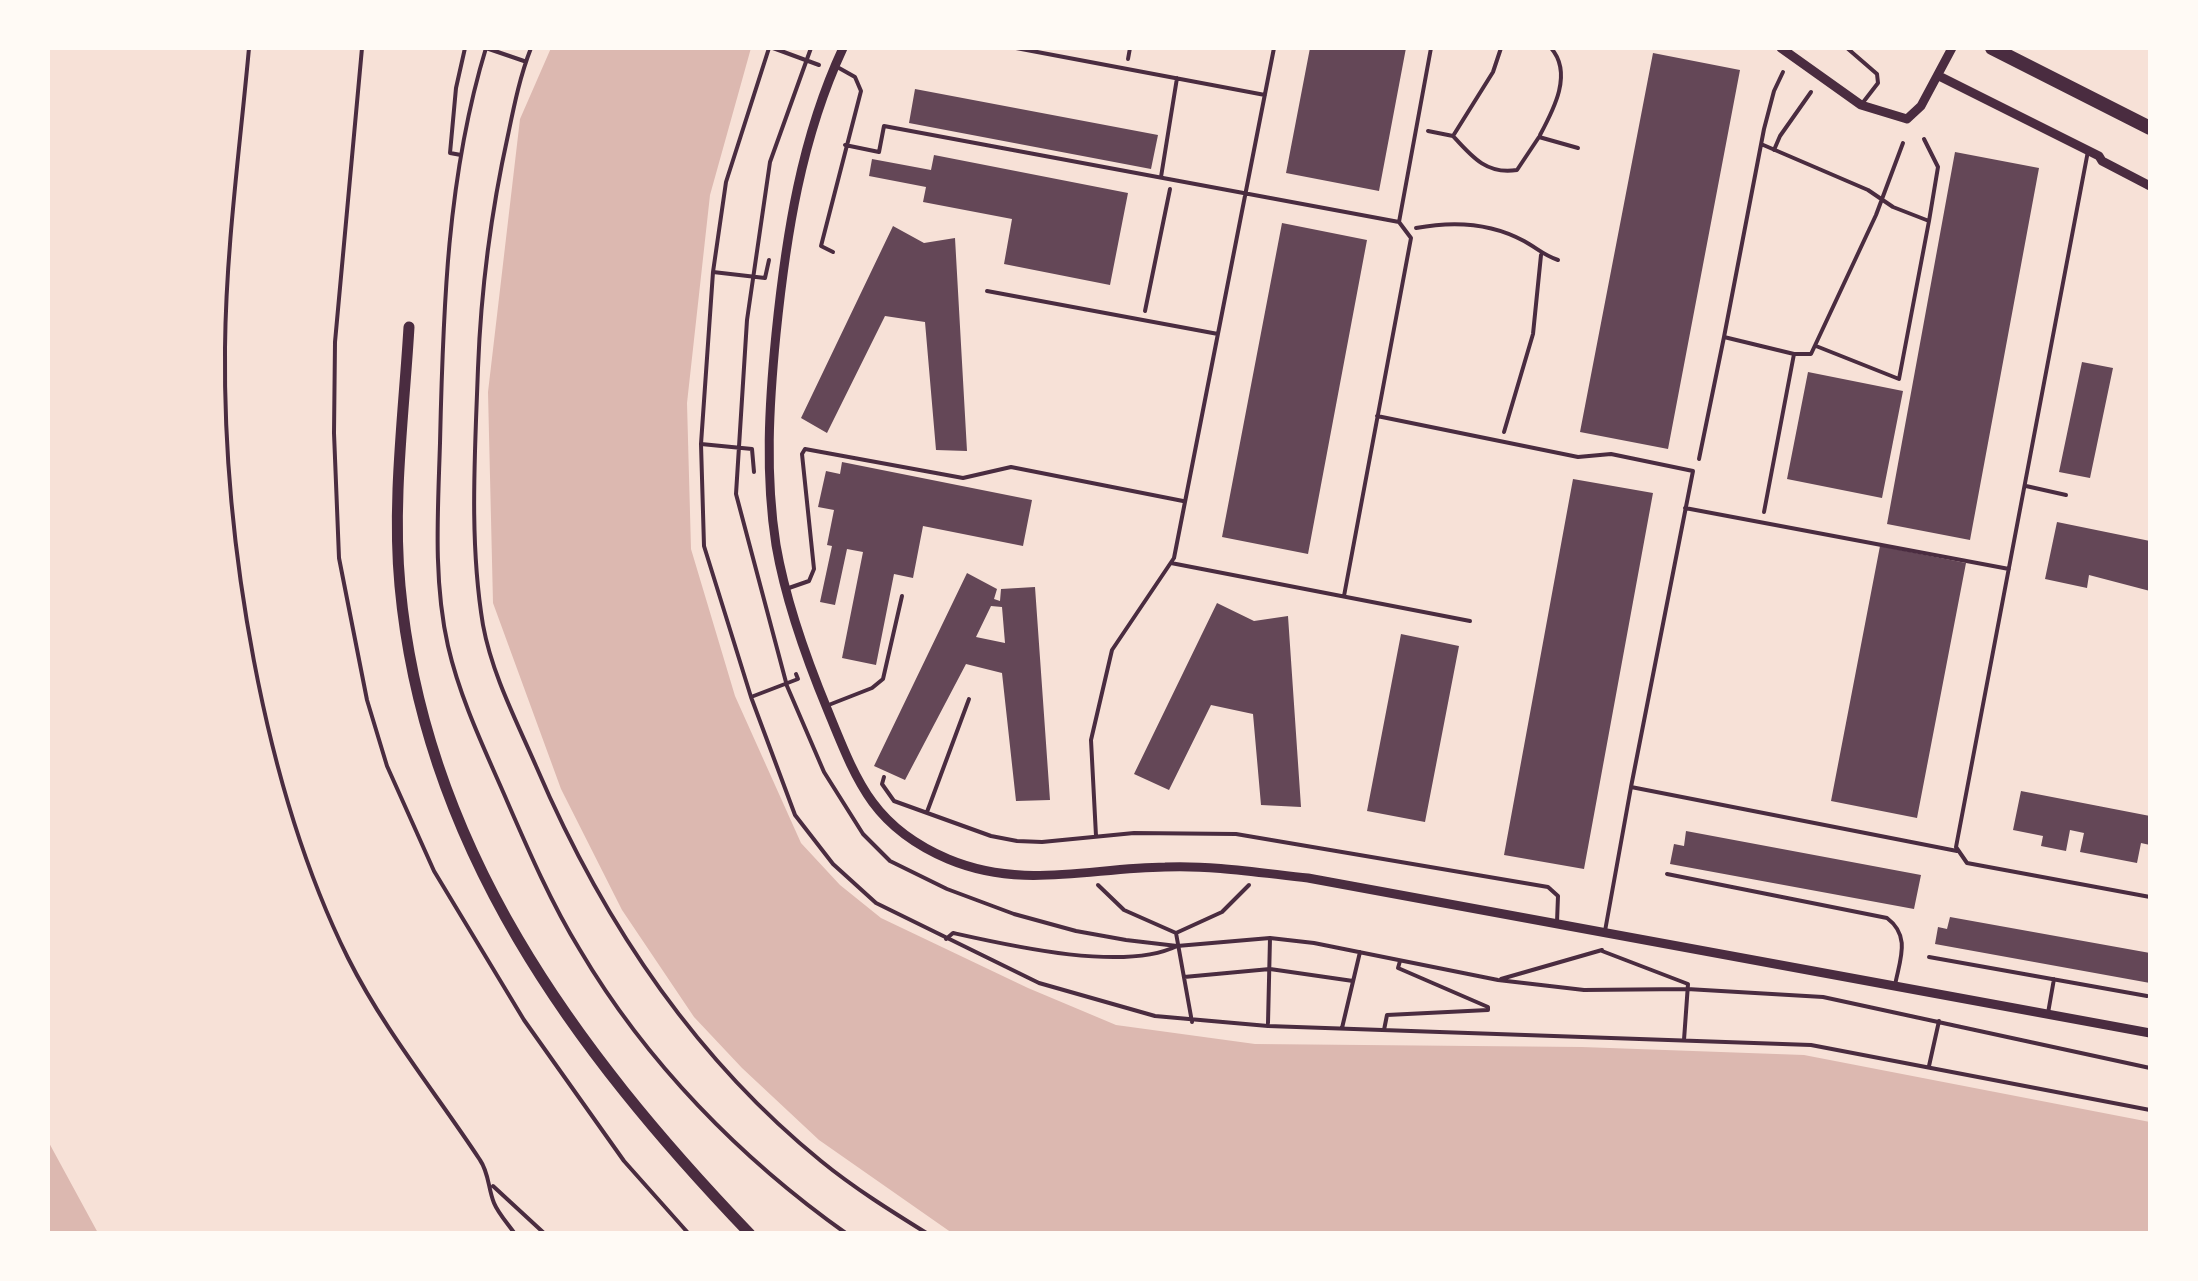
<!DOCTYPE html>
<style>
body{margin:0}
#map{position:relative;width:2198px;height:1281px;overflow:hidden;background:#f7e1d7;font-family:Roboto,sans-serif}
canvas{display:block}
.frame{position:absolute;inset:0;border:50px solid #fffaf5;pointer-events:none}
</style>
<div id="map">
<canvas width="2198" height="1281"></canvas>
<div class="frame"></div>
</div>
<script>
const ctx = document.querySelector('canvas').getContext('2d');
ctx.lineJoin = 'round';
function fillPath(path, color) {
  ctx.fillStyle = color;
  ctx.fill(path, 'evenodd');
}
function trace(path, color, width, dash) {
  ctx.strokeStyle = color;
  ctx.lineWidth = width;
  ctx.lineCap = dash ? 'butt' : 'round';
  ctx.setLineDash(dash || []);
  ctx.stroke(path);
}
fillPath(new Path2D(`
 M551 48H751L710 195 687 403 691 549 735 696 801 843 840 885 881 918 1028 988 1116 1025 1255 1044 1582 1047 1804 1055 2150 1122V1233H952L819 1140 742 1068 694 1017 622 910 561 789 493 603 488 392 520 119Z
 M48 1141 98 1233H48Z`), '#dcb8b0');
fillPath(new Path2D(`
 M1310 48H1406L1379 191 1286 173Z
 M1653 53 1740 70 1668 449 1580 432Z
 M915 89 1158 135 1151 169 909 123Z
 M1955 152 2039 168 1970 540 1887 524Z
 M934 155 1128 193 1110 285 1004 264 1012 219 923 202 926 187 869 176 872 159 931 170Z
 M1282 223 1367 240 1308 554 1222 537Z
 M893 226 924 243 955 238 967 451 936 450 925 322 885 316 827 433 801 418Z
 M2082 362 2113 368 2090 478 2059 472Z
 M1808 372 1903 391 1882 498 1787 479Z
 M842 462 1032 500 1023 546 923 526 913 578 894 574 876 665 842 658 863 552 847 549 835 605 820 602 832 546 827 545 834 510 818 507 826 471 840 474Z
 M1573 479 1653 493 1584 869 1504 855Z
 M2057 522 2150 541V591L2089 575 2087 588 2045 579Z
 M1880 546 1966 563 1917 818 1831 801Z
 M967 573 997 589 994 599 1000 601 1001 589 1035 587 1050 800 1016 801 1002 673 966 664 905 780 874 766ZM991 606 1002 607 1005 643 976 637Z
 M1217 603 1254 621 1288 616 1301 807 1261 805 1253 714 1211 705 1169 790 1134 774Z
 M1401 634 1459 646 1425 822 1367 811Z
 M2021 791 2150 816V845L2141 843 2137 863 2080 852 2084 833 2070 830 2066 851 2041 846 2043 836 2013 830Z
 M1686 831 1921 875 1914 909 1670 864 1674 844 1684 846Z
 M1950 917 2150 953V983L1935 944 1938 927 1947 929Z`), '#644757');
trace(new Path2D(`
 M249 48C240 147 226 248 225 348 223 539 263 787 348 958 384 1030 436 1093 480 1160 489 1173 488 1188 494 1203 498 1213 508 1224 515 1234
 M362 48 335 342 334 433 339 558 367 700 387 766 434 871 524 1020 624 1161 689 1234
 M486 48C447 176 443 310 440 443 438 510 433 580 448 646 460 698 483 746 504 794 527 847 550 901 580 950 646 1062 741 1159 847 1234
 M486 48 524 61
 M531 48C520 76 514 106 508 135 491 212 481 289 478 368 475 453 469 541 483 625 492 674 516 720 536 766 601 918 692 1056 821 1161 854 1188 891 1211 928 1234
 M769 48 726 182 713 272 701 444 704 546 751 697 795 815 833 864 876 903 1039 983 1155 1016 1268 1026 1811 1045 2150 1110
 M773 48 819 65
 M811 48 770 162 747 320 736 494 787 686 824 772 863 834 890 861 947 889 1014 914 1076 931 1126 940 1177 946 1270 938 1314 943 1498 980 1584 990 1687 989 1823 997 2150 1068
 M1128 59 1130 48
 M1783 72 1774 91 1764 129 1724 337 1794 354H1811L1876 215 1903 143
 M1428 131 1453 136 1493 72 1501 48
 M1540 135C1554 109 1573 73 1551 48
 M1453 136C1472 157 1487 175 1517 170L1539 137 1578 148
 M1761 144 1868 190 1893 207 1929 221 1938 167 1924 139
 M1774 150 1780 136 1811 92
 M461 155 450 153 456 88 465 48
 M1416 228C1453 221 1491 223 1524 241 1537 248 1543 255 1558 260
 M713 272 765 278 769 260
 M1145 311 1170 189
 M1816 346 1899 379 1929 221
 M1504 432 1533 334 1541 255
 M701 444 752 449 754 472
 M1699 459 1724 337
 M1764 512 1794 354
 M751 697 798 679 796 674
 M1098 885 1124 910 1176 933 1192 1022
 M1176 933 1222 912 1249 885
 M946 939 953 933C1011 946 1124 972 1177 946
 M1602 951 1688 984 1684 1040
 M1184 977 1270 969 1353 981
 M1501 979 1602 950
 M1268 1023 1270 938
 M1342 1028 1360 952
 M1384 1030 1387 1015 1488 1010V1007L1398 968 1400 961
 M1929 1066 1939 1021
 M493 1186 545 1234`), '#4a2c40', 4);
trace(new Path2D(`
 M1016 48 1265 95
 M1847 48 1877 74 1878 83 1861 105
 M845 145 879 152 884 126 1399 222
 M2088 151 1956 847 1967 863 2150 897
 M1161 177 1177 78
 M833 252 821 246 861 91 855 77 839 68
 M987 291 1218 334
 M1377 416 1578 457 1611 454 1693 471 1631 787
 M2026 486 2066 495
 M1685 508 2009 569
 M1171 563 1470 621
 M786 589 809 581 814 569 802 454 805 449 963 478 1011 467 1183 501
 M1344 596 1411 238 1399 222 1431 48
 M826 706 872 688 883 679 902 596
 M884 777 882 784 894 801 991 836 1017 841 1042 842 1134 833 1236 834 1548 887 1558 896 1557 922
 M927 812 969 699
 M1096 836 1091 740 1112 650 1174 558 1274 48
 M1667 874 1887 918C1911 936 1900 959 1895 985
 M1605 931 1631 787 1957 851
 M1929 957 2147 996
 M2048 1013 2054 979`), '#4a2c40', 4);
trace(new Path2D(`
 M843 48C801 138 786 236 776 334 769 405 765 475 776 545 786 603 806 658 828 711 857 782 873 827 948 859 1022 890 1088 868 1165 867 1212 865 1261 873 1308 878L2150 1033
 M1781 48 1861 105 1907 119 1921 106 1952 48
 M1939 76 2099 156 2102 161 2150 186`), '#4a2c40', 9);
trace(new Path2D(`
 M409 327C404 412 392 501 400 586 424 847 574 1050 750 1234`), '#4a2c40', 11);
trace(new Path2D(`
 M1992 48 2150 128`), '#4a2c40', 14);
</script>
